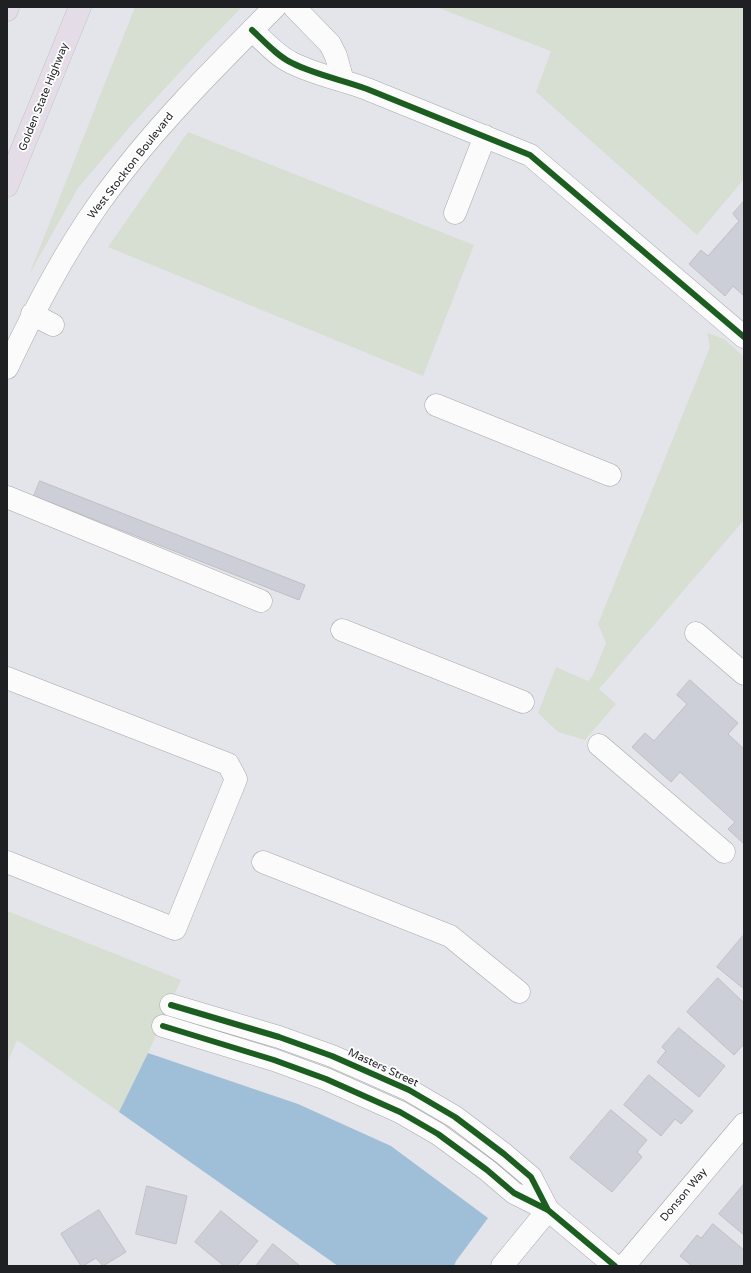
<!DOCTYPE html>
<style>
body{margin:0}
#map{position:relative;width:751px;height:1273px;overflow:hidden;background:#e4e5ea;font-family:"Varela Round",sans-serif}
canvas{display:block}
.frame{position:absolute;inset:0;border:8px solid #1f2023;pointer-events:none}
</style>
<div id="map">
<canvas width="751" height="1273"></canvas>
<div class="frame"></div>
</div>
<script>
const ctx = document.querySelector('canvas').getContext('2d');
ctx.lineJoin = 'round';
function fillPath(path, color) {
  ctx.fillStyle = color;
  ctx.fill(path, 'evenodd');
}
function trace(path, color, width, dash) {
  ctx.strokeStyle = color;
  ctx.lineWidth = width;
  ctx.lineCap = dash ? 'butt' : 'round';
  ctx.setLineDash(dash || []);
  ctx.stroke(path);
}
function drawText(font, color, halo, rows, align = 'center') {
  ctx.font = font + ' "Varela Round",sans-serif';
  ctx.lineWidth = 3.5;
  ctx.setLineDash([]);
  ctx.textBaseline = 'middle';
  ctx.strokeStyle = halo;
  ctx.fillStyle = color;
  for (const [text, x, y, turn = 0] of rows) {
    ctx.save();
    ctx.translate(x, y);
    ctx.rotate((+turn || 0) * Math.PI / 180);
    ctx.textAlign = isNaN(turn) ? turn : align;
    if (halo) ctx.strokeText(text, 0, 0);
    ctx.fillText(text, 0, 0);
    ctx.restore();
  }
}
fillPath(new Path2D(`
 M135 7H242L204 46 134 122 78 188 29 275Z
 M436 7H744V179L697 235 536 92 551 51Z
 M188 132 474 245 423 376 108 247Z
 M707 333 724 339 744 357V520L599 689 616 704 585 740 558 732 538 713 556 667 588 681 593 675 606 643 598 624 710 347Z
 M7 911 181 980 148 1053 119 1112 17 1040 7 1064Z`), '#d6dfd1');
fillPath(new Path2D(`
 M148 1053 298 1104 391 1146 488 1218 456 1261 454 1266H338L119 1112Z`), '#9fbed7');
const building = new Path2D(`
 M744 201V296L733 286 725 296 689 264 701 250 708 256 739 221 733 214Z
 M40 481 305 585 299 600 34 496Z
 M690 680 738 723 728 734 744 749V844L728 829 735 822 680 772 671 782 632 747 645 733 654 741 687 704 677 695Z
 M743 936 744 937V989L717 967Z
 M718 978 744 1003V1044L734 1055 687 1012Z
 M679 1028 725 1066 699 1097 657 1062 666 1051 662 1047Z
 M649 1075 693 1111 681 1124 675 1119 661 1136 624 1105Z
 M611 1110 647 1140 637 1152 642 1157 612 1192 570 1158Z
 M744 1184V1235L719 1214Z
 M147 1186 187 1196 176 1244 136 1234Z
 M99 1210 126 1252 103 1266 96 1258 83 1266H81L61 1234Z
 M221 1211 258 1241 237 1266H224L195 1242Z
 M713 1224 744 1250V1266H692L680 1256 697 1235 701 1238Z
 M273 1244 300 1266H256Z`);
fillPath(building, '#ccced8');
trace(building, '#bfbfc3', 1);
const minor = new Path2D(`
 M294 7 330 44 336 56 343 81
 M252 30C264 41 277 56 292 63 316 75 343 80 367 89L530 155 744 337
 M455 213 485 136
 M32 314 53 325
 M7 368C34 311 63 254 100 202 151 131 213 69 275 7
 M436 405 610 475
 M7 497 261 601
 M342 630 523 702
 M696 633 744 674
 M7 678 228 764 236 779 175 929 7 862
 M599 745 724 852
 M263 862 450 936 519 992
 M171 1005 279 1037 332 1056 409 1090 455 1117 504 1154 531 1177 548 1210
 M163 1026 274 1060 326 1079 400 1112 438 1134 487 1170 514 1193 548 1210 615 1266
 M502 1266 548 1210
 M624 1266 744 1124`);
const highway = new Path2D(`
 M7 10 8 7
 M7 186 80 7`);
trace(minor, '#a8a8ac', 23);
trace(highway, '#c0c0c3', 23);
trace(minor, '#fbfbfc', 22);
trace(highway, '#e4dde7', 22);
trace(new Path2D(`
 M252 30C264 41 277 56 292 63 316 75 343 80 367 89L530 155 744 337
 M171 1005 279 1037 332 1056 409 1090 455 1117 504 1154 531 1177 548 1210
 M163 1026 274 1060 326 1079 400 1112 438 1134 487 1170 514 1193 548 1210 615 1266`), '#1b5e20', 6);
drawText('11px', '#1f2023', '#fff', [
 ["Golden State Highway",44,97,-68],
 ["West Stockton Boulevard",131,166,-52],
 ["Masters Street",383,1068,25],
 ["Donson Way",684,1195,-50]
]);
</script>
